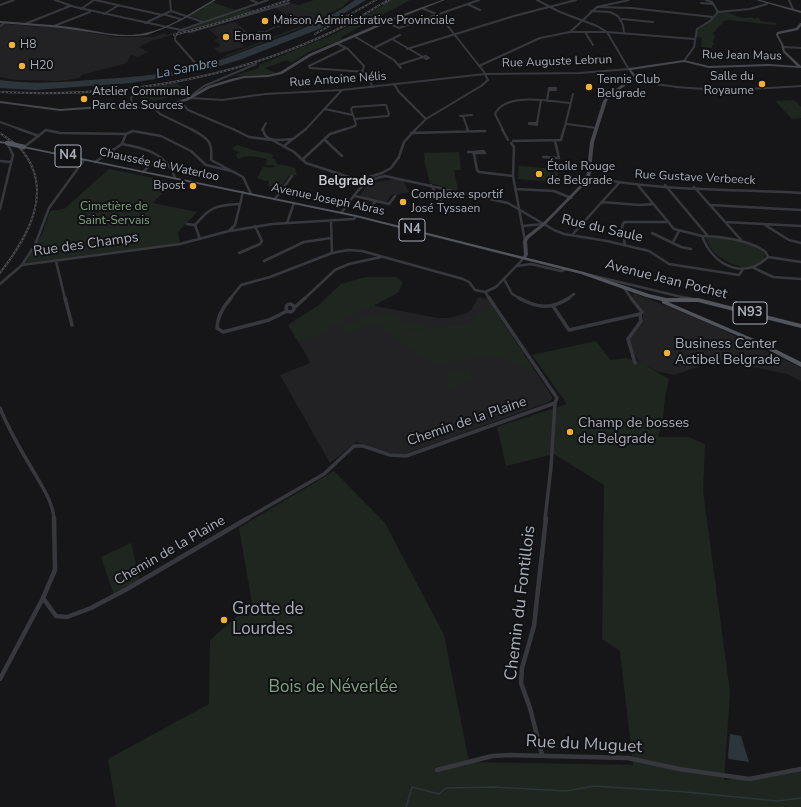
<!DOCTYPE html>
<meta charset="utf-8">
<style>
body{margin:0}
canvas{display:block;background:#161618}
</style>
<canvas width="801" height="807"></canvas>
<script>
const ctx = document.querySelector('canvas').getContext('2d');
ctx.lineJoin = 'round';
function fillPath(path, color) {
  ctx.fillStyle = color;
  ctx.fill(path, 'evenodd');
}
function trace(path, color, width, dash) {
  ctx.strokeStyle = color;
  ctx.lineWidth = width;
  ctx.lineCap = dash ? 'butt' : 'round';
  ctx.setLineDash(dash || []);
  ctx.stroke(path);
}
function drawText(font, color, halo, rows, align = 'center') {
  ctx.font = font + ' "Nunito Sans",sans-serif';
  ctx.lineWidth = 4;
  ctx.setLineDash([]);
  ctx.textBaseline = 'middle';
  ctx.strokeStyle = halo;
  ctx.fillStyle = color;
  for (const [text, x, y, turn = 0] of rows) {
    ctx.save();
    ctx.translate(x, y);
    ctx.rotate((+turn || 0) * Math.PI / 180);
    ctx.textAlign = isNaN(turn) ? turn : align;
    if (halo) ctx.strokeText(text, 0, 0);
    ctx.fillText(text, 0, 0);
    ctx.restore();
  }
}
fillPath(new Path2D(`
 M289 3 322 18 303 27 301 26 303 25 274 7Z
 M235 22 248 33 234 37 245 47 219 53 214 48 219 47 220 44 214 40 219 38 208 29Z
 M5 24 69 29 116 37H154L164 33 166 35 176 32V34L151 41 139 47 148 52 138 57 131 55 127 62 123 64 81 75 80 78 59 81 16 80 0 77V26Z
 M395 179 403 180 409 192 396 195 392 194 386 202 360 196 369 183Z
 M366 277 375 306 437 318H449L467 313 472 309 477 299 479 297 485 299 486 297 552 396V399L549 402 400 456 356 442 330 463 280 375 310 363 307 356 288 325 319 305 341 284Z
 M633 293 698 318 789 362 801 368V381L787 374 718 360 674 375 657 371 641 363 636 357 631 349 630 340 632 336 643 319V311L632 295Z`), '#222225');
fillPath(new Path2D(`
 M314 0H350L342 7 322 18 289 3 299 5Z
 M392 0H410L341 37 343 39 309 52 291 63 287 60 265 68 276 73 266 75 233 76 259 68V65L337 33Z
 M212 2 235 10 205 21 188 15Z
 M249 8 256 11C241 15 196 33 184 30Z
 M726 12C735 15 741 20 751 17L755 19 758 17 761 21 777 23 775 25 729 20 723 21 722 23 723 24 717 28 713 34 715 36 713 42 714 44 712 45V48L701 47 702 38 698 37 696 34 699 29 711 21 719 13Z
 M301 26 303 27 229 56 220 58Z
 M175 83 186 89 180 94 154 101 150 100 149 98 143 99 141 96 146 94 138 92 146 88Z
 M794 100 801 107V118L792 119 775 101Z
 M237 145 256 151 269 153 273 155 272 158 275 159 277 164 289 166 295 168 297 175 289 176 281 187 268 186 269 181H265L257 178 263 167 272 168 275 165H266L267 159C257 157 248 154 238 159L236 155 239 152 232 149Z
 M459 152 461 170H454L458 191 430 183 424 160H425L424 153Z
 M519 166 558 169V182L518 179Z
 M109 169 173 182 153 203 197 212 178 232 180 243 26 263 43 232 50 211 64 209Z
 M709 237C727 239 751 240 765 254 761 279 724 263 714 252 710 248 708 243 706 238Z
 M366 277H396L403 282 398 293 369 308 360 310 339 324H327L328 331 298 341 288 325 319 305 341 284Z
 M491 305 535 371 494 356 432 364 378 325 367 326 348 333 340 329 365 317H377L388 313 400 319 401 324 423 322 424 328 402 330V331L468 324Z
 M596 341 610 360 626 358 640 362 669 379 665 397 663 417 658 437H688L705 444 703 491 730 692 724 780 801 771V807H116L108 759 209 704 210 640 252 603 239 528 334 471 385 523 444 635 469 762 633 765 620 651 602 639 604 485 554 454 506 466 497 427 567 404 532 355Z
 M470 368 473 379 450 389 445 373Z
 M131 543 140 580 114 595 101 557Z`), '#1e261f');
fillPath(new Path2D(`
 M355 0H366L319 29 242 59 207 70 131 83 35 90 0 88V80C34 85 68 82 103 79 139 77 176 73 211 63 231 57 251 48 271 41 300 30 329 19 355 0Z
 M730 734 741 736 749 762 729 759 728 757Z`), '#2c353c');
trace(new Path2D(`
 M277 27 280 26
 M258 32H265L275 27
 M151 93 159 90`), '#2c353c', 1);
trace(new Path2D(`
 M406 807 412 787 439 794 446 788 493 787 566 791 594 786 686 792 777 801 801 798`), '#2c353c', 1.5);
trace(new Path2D(`
 M55 0 75 7 190 32 289 3
 M95 0 162 15
 M170 0 171 11
 M251 0 258 3
 M537 0 560 12 597 26 607 32 628 68
 M706 0 712 2 718 12
 M789 0 793 9
 M701 3 713 4
 M384 4 390 0
 M467 4 480 10
 M0 5 14 0
 M598 7 631 8 713 17
 M81 9 94 0
 M591 11 610 12 618 16 623 25 624 33
 M718 12 750 9 767 4
 M104 14 119 5
 M163 14 180 19
 M622 19 653 22
 M386 22 399 28 479 0
 M145 23 171 11 203 22
 M25 24 70 6
 M0 26 6 22
 M54 26 90 12
 M180 30 175 37V40L198 66
 M181 30 268 0
 M570 32H607L694 39
 M585 32 593 45
 M354 36 394 60 401 68
 M392 39 423 57
 M336 43 348 49 364 66 362 72
 M783 47 801 48
 M346 48 309 66 310 68 365 72 373 87
 M374 48 400 35
 M407 49 514 16 576 0
 M426 56 429 58 426 59 423 57Z
 M684 61 694 47 697 29 710 21 718 12
 M398 65 423 57
 M479 66 540 38 570 32 597 7 629 0
 M636 80C691 93 745 90 801 86
 M394 84 399 92 426 119
 M188 98 204 86 256 64
 M191 98 222 100 265 94 342 90 485 74 580 73 629 69
 M547 101 549 88H556V90H549
 M181 102 188 110 235 130
 M123 106 132 103 131 98 135 93
 M155 109 160 114 193 130
 M325 109 353 115 356 124 355 126 343 130
 M353 115 351 109 353 107 383 105H386L389 114 388 116 354 119
 M460 116 472 115
 M463 116 468 130
 M0 122 22 130
 M529 123H537V125L529 124Z
 M537 123 541 100
 M567 124 597 128
 M262 130 266 123
 M305 130 342 90
 M415 130 426 119 481 86 488 80 484 72 443 20 436 14 422 8
 M503 130 495 114C505 92 550 101 569 103
 M564 130 573 94`), '#37383d', 2);
trace(new Path2D(`
 M19 129 39 136
 M191 129C207 138 213 140 211 160L243 177 251 194
 M233 129 249 137 272 140 294 152 306 163 361 181
 M263 129C264 143 281 140 292 139
 M467 129 468 131
 M502 129 508 140
 M411 133 485 131
 M126 134 133 131 161 136 191 151 206 165 231 171
 M325 140 342 156
 M513 141 561 140 564 129
 M511 143 514 147 513 176 525 241
 M122 144C145 148 168 154 175 178
 M284 146 306 129
 M24 147 46 130 60 133 126 134
 M483 151 485 153H473L474 152Z
 M468 152H474
 M474 154 477 170 479 172 513 176
 M543 157 559 158 555 141
 M302 160 330 134 346 129
 M0 161 11 162
 M95 162 122 144 126 134
 M143 172 153 162
 M589 177C657 191 732 189 801 193
 M360 180 382 173 391 168 399 157 404 142 416 129
 M637 184 674 229 702 236
 M431 185 444 208
 M665 185 707 235
 M694 187 742 241
 M515 189 554 191 571 198
 M355 196 389 204 395 196
 M275 199 292 176
 M372 200 375 202 368 210 376 213
 M602 202 639 205 653 204
 M710 205 801 210
 M0 209 13 155 7 143
 M341 213C355 195 361 180 385 176L508 203 554 230 564 234 607 241 649 251 669 264 739 275 743 269
 M331 221 332 253
 M725 222 801 226
 M287 223 294 203
 M187 224 195 225
 M765 225 789 240 801 243
 M523 226 543 224
 M230 231 272 224 354 219 356 216
 M652 233 681 247 691 249
 M572 235 619 183
 M702 236C720 236 747 240 763 250 765 251 767 254 768 257 743 281 713 265 702 236Z
 M200 239 195 225C211 206 215 206 239 204
 M673 242 679 231
 M625 245 622 226 624 222H667
 M239 253 260 244 262 241 255 226
 M768 257 801 262
 M56 261 65 299
 M264 261 304 242 331 238
 M22 265 180 244 229 231 235 225 243 192
 M517 266 531 264 561 271 567 269
 M754 268 773 277 801 279
 M586 274 690 299
 M504 279 512 294 521 299
 M0 284 22 265 35 245 49 208 84 160
 M624 288 632 299
 M485 292 490 299
 M230 299 241 285 270 277 332 253 348 250 362 251 463 279 469 282 475 290 485 292 496 287 524 258
 M304 299 335 270 349 264 381 257
 M567 299 574 294`), '#37383d', 2.5);
trace(new Path2D(`
 M65 298 72 325
 M231 298C223 307 217 316 217 328L223 332 269 320 287 311
 M489 298 557 398 555 403 551 467 545 519
 M519 298C537 308 551 310 569 298
 M631 298 642 312 640 314 641 321 628 339 635 363
 M686 298 691 299
 M286 308a4 4 0 1 1 8 0a4 4 0 1 1-8 0Z
 M553 306 569 330 640 314
 M294 308 305 298
 M0 408C9 431 22 452 35 474 43 488 53 503 54 519
 M246 519 324 474 354 446H363L390 455 406 456 555 403`), '#37383d', 3.5);
trace(new Path2D(`
 M43 598 56 616 67 617 91 608 127 589 248 518
 M0 679 43 598 55 570 54 518
 M542 755 530 708 521 683 522 668 534 626 546 518
 M437 770 492 756 509 755 628 758 679 769 749 779 801 769`), '#37383d', 4.5);
fillPath(new Path2D(`
 M213 0H216L182 20 165 28 147 35 136 36H117L61 28 0 23V21C23 23 47 24 70 27 95 30 120 39 145 33 170 28 192 12 213 0Z
 M442 0H445L392 21 311 56 282 74 268 77 244 78 233 81 210 88 189 100 157 110 115 107 60 111 0 103V101L60 109 115 105 157 108 187 98 208 86 231 79 244 76 268 75 280 72 309 54 390 19Z
 M756 0H760L801 11V13Z
 M800 23H801V26L798 30 779 34 778 35 783 44 785 51 801 66V68L769 66 709 68 684 62 631 70 638 78 636 79H635L628 69 629 68 684 60 709 66 769 64 797 66 783 52 781 44 776 35 777 32 796 28Z
 M631 78 634 79 610 97 607 101 594 142 590 179 545 225 529 238 527 241 528 255 525 259H523L522 258 524 255 523 241 526 236 543 223 586 179 590 142 603 101 608 95Z`), '#45474d');
fillPath(new Path2D(`
 M0 141 9 143 7 144 0 143Z
 M23 146 356 215 584 272 649 294 666 298H698L801 324V328L698 302H668L761 342 801 362V367L757 344 662 303V301L646 297 581 274 356 217 24 148 22 147Z`), '#53555c');
const rail = new Path2D(`
 M315 34 376 0
 M174 35 218 23 289 0
 M0 92C116 98 230 81 336 30 354 22 371 10 388 0
 M0 133C6 138 14 142 20 148 56 189 28 237 0 273`);
trace(rail, '#4a4c52', 2);
trace(rail, '#111113', 1, [2]);
trace(new Path2D(`
 M7 143 24 147`), '#53555c', 4.5);
for (const [x, y, r, color] of [
 [265,21,4,"#f2b134"],
 [226,37,4,"#f2b134"],
 [12,45,4,"#f2b134"],
 [22,66,4,"#f2b134"],
 [762,84,4,"#f2b134"],
 [589,87,4,"#f2b134"],
 [84,99,4,"#f2b134"],
 [539,174,4,"#f2b134"],
 [193,186,4,"#f2b134"],
 [403,202,4,"#f2b134"],
 [667,353,4,"#f2b134"],
 [570,432,4,"#f2b134"],
 [224,620,4,"#f2b134"]
]) {
  const dot = new Path2D();
  dot.arc(x, y, r, 0, 2 * Math.PI);
  ctx.fillStyle = color;
  ctx.fill(dot);
  trace(dot, '#111113', 1.5);
}
drawText('12px', '#a8adb8', '#111113', [
 ["Maison Administrative Provinciale",273,21],
 ["Epnam",234,37],
 ["H8",20,45],
 ["H20",30,66],
 ["Salle du",754,77,"right"],
 ["Royaume",754,91,"right"],
 ["Tennis Club",597,80],
 ["Belgrade",597,94],
 ["Atelier Communal",92,92],
 ["Parc des Sources",92,106],
 ["Étoile Rouge",547,167],
 ["de Belgrade",547,181],
 ["Bpost",185,186,"right"],
 ["Complexe sportif",411,195],
 ["José Tyssaen",411,209]
], 'left');
drawText('12px', '#a8adb8', '#111113', [
 ["Rue Jean Maus",742,56,1],
 ["Rue Auguste Lebrun",557,62,-2],
 ["Rue Antoine Nélis",338,80,-4],
 ["Chaussée de Waterloo",159,165,12],
 ["Rue Gustave Verbeeck",695,178,3],
 ["Avenue Joseph Abras",328,200,12]
]);
drawText('12px', '#7fa381', '#111113', [
 ["Cimetière de",114,207],
 ["Saint-Servais",114,221]
]);
drawText('italic 13px', '#7f9bb3', '#111113', [
 ["La Sambre",187,69,-11]
]);
for (const [x, y, w] of [
 [68,156,26],
 [412,230,26],
 [750,313,34]
]) {
  const box = new Path2D();
  box.roundRect(x - w / 2, y - 11, w, 22, 3);
  ctx.fillStyle = '#111113';
  ctx.fill(box);
  trace(box, '#a8adb8', 1);
}
drawText('bold 13px', '#a8adb8', null, [
 ["N4",68,156],
 ["N4",412,230],
 ["N93",750,313]
]);
drawText('bold 13px', '#c9ccd4', '#111113', [
 ["Belgrade",346,182]
]);
drawText('14px', '#a8adb8', '#111113', [
 ["Rue du Saule",602,229,13],
 ["Rue des Champs",86,245,-8],
 ["Avenue Jean Pochet",666,280,14],
 ["Chemin de la Plaine",467,422,-19],
 ["Chemin de la Plaine",170,551,-30]
]);
drawText('14px', '#a8adb8', '#111113', [
 ["Business Center",675,345],
 ["Actibel Belgrade",675,361],
 ["Champ de bosses",578,424],
 ["de Belgrade",578,440]
], 'left');
drawText('17px', '#a8adb8', '#111113', [
 ["Chemin du Fontillois",521,603,-83],
 ["Rue du Muguet",584,745,3]
]);
drawText('17px', '#a8adb8', '#111113', [
 ["Grotte de",232,610],
 ["Lourdes",232,630]
], 'left');
drawText('17px', '#7fa381', '#111113', [
 ["Bois de Néverlée",333,688]
]);
</script>
